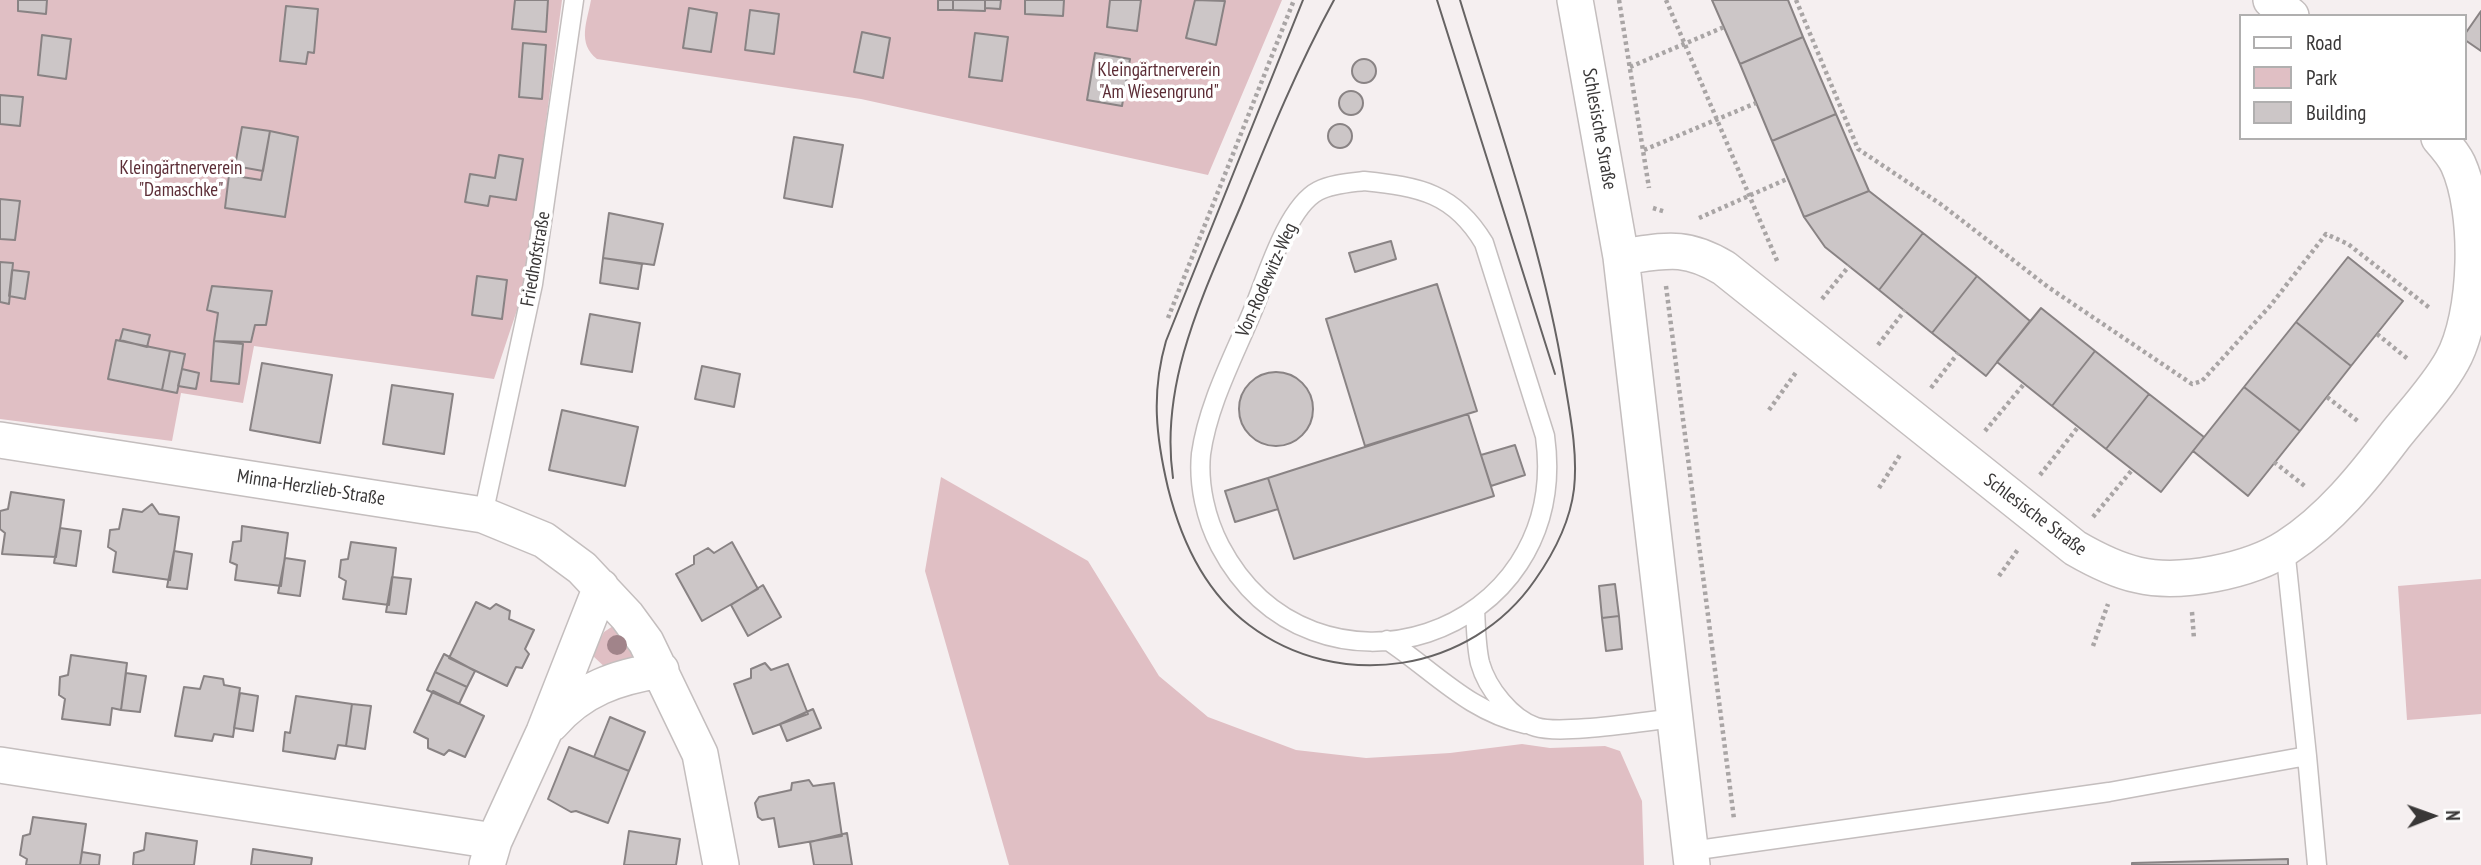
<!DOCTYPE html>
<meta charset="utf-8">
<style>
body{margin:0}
#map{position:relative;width:2481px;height:865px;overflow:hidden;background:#f5eff0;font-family:"PT Sans Narrow",sans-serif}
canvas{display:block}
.legend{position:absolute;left:2239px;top:14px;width:228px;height:126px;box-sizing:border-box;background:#fff;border:2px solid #b0afaf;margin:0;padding:9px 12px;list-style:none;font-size:21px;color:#393737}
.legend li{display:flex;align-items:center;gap:14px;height:35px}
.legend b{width:35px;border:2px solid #b0afaf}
.north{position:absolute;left:2397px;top:781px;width:70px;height:70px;-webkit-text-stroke:5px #fff;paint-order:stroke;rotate:89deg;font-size:19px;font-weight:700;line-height:28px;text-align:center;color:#393737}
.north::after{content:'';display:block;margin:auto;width:24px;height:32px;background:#393737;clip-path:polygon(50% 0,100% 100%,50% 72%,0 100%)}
</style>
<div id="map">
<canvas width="2481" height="865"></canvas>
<ul class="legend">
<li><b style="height:9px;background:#fff"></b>Road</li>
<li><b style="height:19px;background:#e0bfc4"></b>Park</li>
<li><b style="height:19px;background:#ccc6c7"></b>Building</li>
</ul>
<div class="north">N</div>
</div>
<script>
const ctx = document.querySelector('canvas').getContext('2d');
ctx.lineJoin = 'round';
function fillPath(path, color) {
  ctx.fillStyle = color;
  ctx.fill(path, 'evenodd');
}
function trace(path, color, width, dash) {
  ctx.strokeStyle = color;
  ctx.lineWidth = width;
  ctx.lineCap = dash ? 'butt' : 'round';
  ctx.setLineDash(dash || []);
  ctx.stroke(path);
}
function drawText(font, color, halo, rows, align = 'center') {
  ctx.font = font + ' "PT Sans Narrow",sans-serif';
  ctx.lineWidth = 7;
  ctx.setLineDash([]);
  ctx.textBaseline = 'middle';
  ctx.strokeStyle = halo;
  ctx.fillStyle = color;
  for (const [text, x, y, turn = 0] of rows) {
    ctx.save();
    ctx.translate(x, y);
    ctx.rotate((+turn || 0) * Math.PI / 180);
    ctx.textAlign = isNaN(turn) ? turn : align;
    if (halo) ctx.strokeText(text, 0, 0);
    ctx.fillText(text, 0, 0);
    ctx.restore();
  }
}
fillPath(new Path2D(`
 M0 0H562L524 289 494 379 254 346 243 403 181 393 172 441 0 419Z
 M591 0H1282L1208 175 861 99 597 59C577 43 587 22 591 0Z
 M941 477 1088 561 1159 676 1208 717 1296 750 1366 758 1450 753 1522 744 1550 748 1605 746 1620 751 1642 801 1644 865H1009L925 571Z
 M2481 579V714L2407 720 2398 586Z
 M613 626 634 653 630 660 609 671 592 655 604 632Z`), '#e0bfc4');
const building = new Path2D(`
 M18 0H47L46 14 18 11Z
 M515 0H548L546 32 512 29Z
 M938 0H953V10H938Z
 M953 0H985V11L953 10Z
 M985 0H1001L1000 9 985 8Z
 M1025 0H1064L1063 16 1025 14Z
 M1110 0H1141L1137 31 1107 27Z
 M1195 0 1225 1 1216 45 1186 38Z
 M1712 0H1788L1803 37 1740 64Z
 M286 6 318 9 314 53 308 52 306 64 280 61Z
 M689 8 717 13 711 52 683 48Z
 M750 10 779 14 774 54 745 50Z
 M2481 11V51L2465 40V34Z
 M862 32 890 38 883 78 854 72Z
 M975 33 1008 37 1002 81 969 77Z
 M42 35 71 39 66 79 38 75Z
 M1803 37 1836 114 1772 141 1740 64Z
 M523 43 546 45 542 99 519 97Z
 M1095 53 1130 59 1122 106 1087 100Z
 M1352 71a12 12 0 1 1 24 0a12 12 0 1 1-24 0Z
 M1339 103a12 12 0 1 1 24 0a12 12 0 1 1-24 0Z
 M0 95 23 97 20 126 0 124Z
 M1836 114 1869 191 1804 217 1772 141Z
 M1328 136a12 12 0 1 1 24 0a12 12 0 1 1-24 0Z
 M242 127 270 131 263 171 235 166Z
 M270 131 298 137 285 217 225 208 229 175 261 180Z
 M794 137 843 145 832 207 784 198Z
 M499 155 523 159 516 200 490 196 488 206 465 202 470 174 495 178Z
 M1869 191 1923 233 1879 290 1825 247 1804 217Z
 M0 199 20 201 15 240 0 239Z
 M609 213 663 224 654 265 603 258Z
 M1923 233 1977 276 1932 333 1879 290Z
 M1391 241 1396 259 1355 272 1349 253Z
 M2348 257 2403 301 2351 366 2296 322Z
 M603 258 642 264 638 289 600 283Z
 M0 262 13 263 9 304 0 302Z
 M12 270 29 272 25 299 9 296Z
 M477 276 507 280 502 319 472 315Z
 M1977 276 2030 321 1986 376 1932 333Z
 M1437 284 1477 411 1365 446 1326 319Z
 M212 286 272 291 266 325H255L251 342 214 341 218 313 207 310Z
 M2041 308 2095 351 2052 406 1997 362Z
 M590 314 640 323 632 372 581 364Z
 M2296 322 2351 366 2300 431 2244 387Z
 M123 329 150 335 147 347 120 340Z
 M116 340 170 351 162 390 108 379Z
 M214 341 243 344 239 384 211 381Z
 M170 351 185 354 177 393 162 390Z
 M2095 351 2149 394 2106 449 2052 406Z
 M262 363 332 375 320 443 250 430Z
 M702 366 740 374 734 407 695 399Z
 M182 369 199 373 196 389 178 386Z
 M1239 409a37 37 0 1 1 74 0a37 37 0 1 1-74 0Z
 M392 385 453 394 444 454 383 444Z
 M2244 387 2300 431 2248 496 2193 451Z
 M2149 394 2204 437 2161 492 2106 449Z
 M562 410 638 427 625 486 549 470Z
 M1468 414 1494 496 1294 559 1268 478Z
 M1515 445 1525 475 1491 486 1481 455Z
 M1268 478 1278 509 1235 522 1225 491Z
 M11 492 64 500 56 557 2 554 5 533 0 529V511L8 509Z
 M152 504 159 514 179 517 170 580 113 572 116 552 108 547 110 530 119 529 123 509 142 512Z
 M242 526 288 533 281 586 235 580 237 565 230 562 233 542 241 541Z
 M60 528 81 531 76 566 54 563Z
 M351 542 396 548 389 605 343 599 346 581 339 577 341 560 348 559Z
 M732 542 758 589 702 621 676 574 694 564V556L708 548 714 553Z
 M174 551 192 554 187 589 167 587Z
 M285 558 305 561 300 596 278 593Z
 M392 577 411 579 406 614 386 612Z
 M1615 584 1619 616 1602 618 1599 586Z
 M763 585 781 617 748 636 731 605Z
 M476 602 490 609 496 604 510 611 509 619 534 630 525 649 529 654 522 668 516 667 507 686 449 658Z
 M1619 616 1622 649 1606 651 1602 618Z
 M444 654 475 671 467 687 435 672Z
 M71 655 127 663 121 710 112 708 110 725 62 719 65 699 59 695 60 677 68 675Z
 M765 663 771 670 788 664 808 714 753 734 734 684 751 678V669Z
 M435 672 467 687 459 704 427 690Z
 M126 673 146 676 140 712 121 710Z
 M204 676 223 679 224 685 240 688 233 737 214 734 212 741 175 736 184 687 200 689Z
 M433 691 484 716 465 757 449 750 444 755 428 748V739L414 732Z
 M240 693 258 696 253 731 234 728Z
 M296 696 352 704 346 746 338 745 335 759 283 751 285 732 290 733Z
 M352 704 371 706 365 749 346 746Z
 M813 709 821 728 787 741 780 724Z
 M610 717 645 732 629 771 594 757Z
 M569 747 629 771 608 823 576 811 571 812 548 799Z
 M809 780 813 786 834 783 842 836 779 847 774 818 762 820 758 817 755 803 759 797 791 790 792 783Z
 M33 817 86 824 80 865H26L27 859 20 855 23 836 30 834Z
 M629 831 680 839 676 865H624Z
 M146 833 197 841 194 865H133L134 853 144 850Z
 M847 833 852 865H814L810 842Z
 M253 849 312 858 311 865H251Z
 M82 852 100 855 99 865H80Z
 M2288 859V865H2132V863Z`);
fillPath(building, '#ccc6c7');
trace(building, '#898384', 2);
const service = new Path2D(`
 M1364 181C1420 187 1454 193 1484 243L1545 436C1573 639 1312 721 1220 546 1206 519 1198 485 1201 454 1208 404 1234 356 1253 310 1266 279 1287 207 1318 191 1332 184 1349 183 1364 181Z
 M483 515 533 284 574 0
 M1475 609C1476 627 1476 646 1480 663 1487 688 1511 719 1536 727 1562 735 1645 721 1676 718
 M1387 640C1434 671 1468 711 1525 724
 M2307 756 2317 865
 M1691 851 2109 792 2307 756 2285 548`);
const minor = new Path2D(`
 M1575 0 1621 257 1692 865
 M2271 0 2291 16
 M1621 257C1665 251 1684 244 1724 268L2075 548C2094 559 2115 570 2138 575 2180 585 2250 571 2287 547 2330 519 2363 478 2394 437 2413 413 2437 388 2452 361 2478 315 2480 212 2458 164 2454 155 2446 146 2439 138
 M0 440 483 515 544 540 582 568 627 616 646 642 700 754 721 865
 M551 724C581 689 617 677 661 670
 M0 765 494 841
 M487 865 494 841 544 732 601 587`);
trace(service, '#c4bebe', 21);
trace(minor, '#c4bebe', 38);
trace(new Path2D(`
 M1619 0 1649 188
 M1666 0 1778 263
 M1796 0 1858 149 1942 205 2048 287 2192 384 2202 381 2270 306 2326 234 2348 244 2431 309
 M1630 67 1724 27
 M1644 150 1756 103
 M1653 208 1666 212
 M1699 218 1787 179
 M1666 286 1734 819
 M1822 299 1849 266
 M1168 318 1294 0
 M2377 334 2409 360
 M1878 345 1905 310
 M1931 388 1958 353
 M2327 397 2359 422
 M1769 410 1797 371
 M1985 431 2024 384
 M2274 462 2306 487
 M2040 475 2078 427
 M1879 488 1900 455
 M2093 517 2132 470
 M1999 576 2019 548
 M2192 612 2194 639
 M2093 646 2108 604`), '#a9a5a5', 4.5, [3.5, 3.5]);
trace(service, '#fff', 18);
trace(minor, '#fff', 35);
trace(new Path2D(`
 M1303 0 1166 341C1151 393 1156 437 1168 488 1181 540 1205 592 1249 625 1339 693 1471 673 1535 580 1554 553 1570 522 1574 489 1578 453 1570 414 1564 378 1543 249 1498 125 1460 0
 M1437 0 1555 374
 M1173 478C1159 381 1205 291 1242 203 1270 134 1298 66 1334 0`), '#666363', 2);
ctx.fillStyle = '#a1848a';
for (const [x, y] of [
 [617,645]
]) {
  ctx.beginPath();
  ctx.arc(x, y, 10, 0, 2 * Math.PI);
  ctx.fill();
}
drawText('19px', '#5c2d36', '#fff', [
 ["Kleingärtnerverein",1159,71],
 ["\"Am Wiesengrund\"",1159,93],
 ["Kleingärtnerverein",181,169],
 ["\"Damaschke\"",181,191]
]);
drawText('19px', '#393737', '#fff', [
 ["Schlesische Straße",1599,129,80],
 ["Friedhofstraße",536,259,-80],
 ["Von-Rodewitz-Weg",1267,280,-66],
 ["Minna-Herzlieb-Straße",311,488,9],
 ["Schlesische Straße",2035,515,37]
]);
</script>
